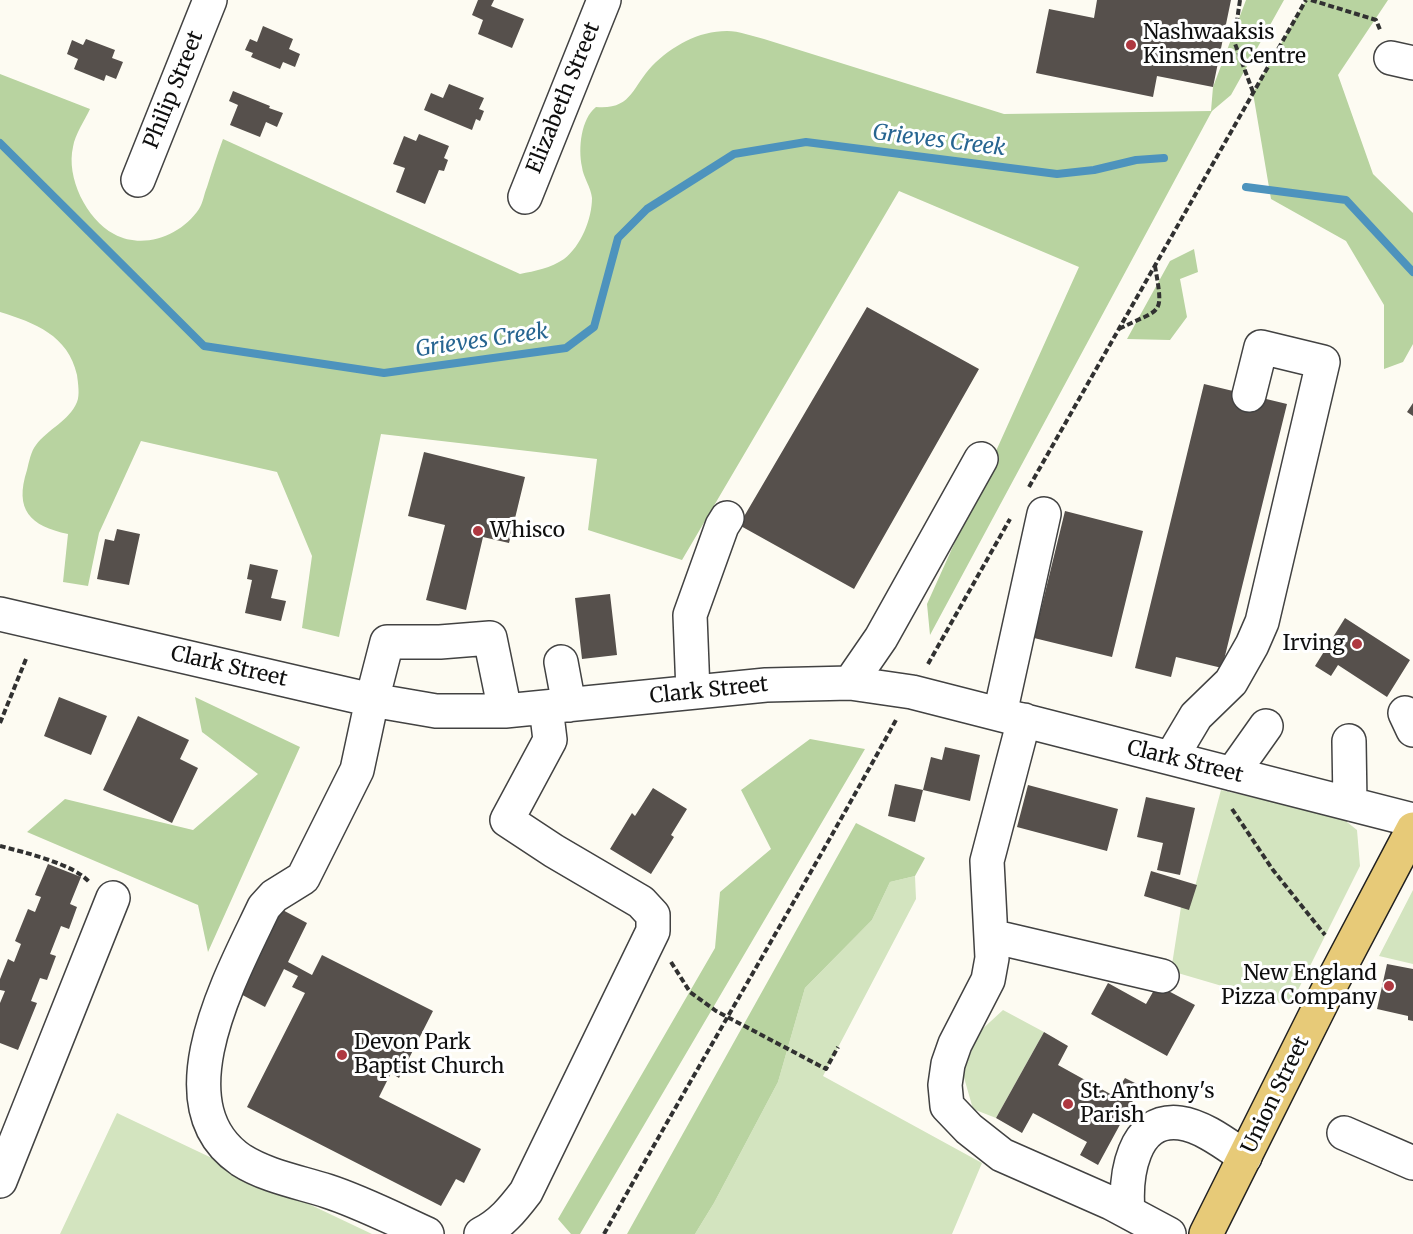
<!DOCTYPE html>
<style>
body{margin:0}
canvas{display:block;background:#fdfbf2}
</style>
<canvas width="1413" height="1234"></canvas>
<script>
const ctx = document.querySelector('canvas').getContext('2d');
ctx.lineJoin = 'round';
function fillPath(path, color) {
  ctx.fillStyle = color;
  ctx.fill(path, 'evenodd');
}
function trace(path, color, width, dash) {
  ctx.strokeStyle = color;
  ctx.lineWidth = width;
  ctx.lineCap = dash ? 'butt' : 'round';
  ctx.setLineDash(dash || []);
  ctx.stroke(path);
}
function drawText(font, color, halo, rows, align = 'center') {
  ctx.font = font + ' Merriweather,serif';
  ctx.lineWidth = 6;
  ctx.setLineDash([]);
  ctx.textBaseline = 'middle';
  ctx.strokeStyle = halo;
  ctx.fillStyle = color;
  for (const [text, x, y, turn = 0] of rows) {
    ctx.save();
    ctx.translate(x, y);
    ctx.rotate((+turn || 0) * Math.PI / 180);
    ctx.textAlign = isNaN(turn) ? turn : align;
    if (halo) ctx.strokeText(text, 0, 0);
    ctx.fillText(text, 0, 0);
    ctx.restore();
  }
}
fillPath(new Path2D(`
 M1221 790 1342 818 1357 830 1360 866 1290 1006 1171 971 1181 907 1189 909Z
 M915 876 916 899 823 1076 982 1163 952 1234H695L714 1203 778 1082 805 988 872 920 890 882Z
 M1413 890V964L1379 956Z
 M1003 1010 1044 1032 996 1118 973 1109 963 1074 978 1033Z
 M117 1113 372 1234H60Z`), '#d3e4bf');
fillPath(new Path2D(`
 M1246 0H1284L1231 95 1212 111 930 635 927 604 1079 267 899 191 682 560 588 530 597 459 381 434 339 637 302 628 312 556 277 472 141 441 99 533 88 586 63 582 68 534C30 526 14 510 27 470 29 462 31 451 36 445 48 429 69 421 77 402 80 395 78 383 77 375 68 335 35 323 0 312V74L90 109C85 120 75 134 73 147 66 177 86 219 114 234 143 250 181 236 199 209 203 203 204 194 207 187 212 171 217 155 223 139L520 274C535 271 551 268 564 259 581 246 592 219 592 198 591 187 583 177 582 167 578 148 581 119 596 107 632 110 632 87 652 66 672 46 698 31 727 31 739 31 752 36 764 39L1004 114 1211 111 1213 87Z
 M1306 0H1388L1338 75 1373 174 1413 213V344L1403 362 1384 369V305L1346 241 1271 199 1253 93Z
 M1194 249 1198 272 1180 279 1187 317 1170 340 1127 339 1170 261Z
 M195 697 300 747 208 952 198 905 27 832 65 799 193 830 258 774 202 732Z
 M810 739 865 749 580 1234H571L558 1219 715 948 720 892 771 849 741 790Z
 M856 823 925 858 915 876 890 882 872 920 805 988 778 1082 714 1203 695 1234H627Z`), '#b8d3a0');
trace(new Path2D(`
 M0 143 204 346 384 373 566 348 594 327 618 238 647 209 734 154 806 142 1057 174 1094 170 1136 160 1164 158
 M1246 187 1346 200 1413 272`), '#4d93bd', 8);
fillPath(new Path2D(`
 M478 0H494L491 6 524 19 512 48 478 34 483 20 472 15Z
 M1097 0H1231L1213 87 1157 76 1153 97 1036 73 1049 9 1094 18Z
 M263 26 293 39 289 49 300 54 295 67 283 62 280 69 251 57 253 53 245 50 250 39 257 42Z
 M86 39 115 50 112 58 123 62 116 79 106 75 104 81 74 69 78 59 67 54 72 40 83 45Z
 M449 84 484 98 479 109 484 111 480 121 476 119 472 130 424 110 431 93 443 98Z
 M233 91 270 106 269 108 283 113 277 127 266 122 260 137 230 125 238 105 229 101Z
 M419 134 449 146 444 158 448 160 444 171 439 170 425 204 396 192 405 168 393 164 404 136 416 141Z
 M867 307 979 369 854 589 739 525Z
 M1204 384 1287 404 1222 668 1176 657 1171 677 1135 668Z
 M1413 403V416L1407 412Z
 M424 452 525 477 509 543 483 537 466 610 426 600 445 525 408 516Z
 M1065 511 1143 531 1112 657 1034 638Z
 M117 529 140 534 129 585 97 579 105 539 114 541Z
 M250 564 278 570 271 598 286 601 281 621 245 613 252 580 247 579Z
 M610 594 617 655 582 659 575 598Z
 M1345 618 1410 660 1387 697 1338 665 1331 676 1315 666Z
 M59 697 107 716 91 755 44 736Z
 M138 716 189 740 180 759 198 768 172 823 103 790Z
 M945 747 980 755 970 801 923 790 915 822 888 816 895 784 923 790 931 757 942 760Z
 M1028 785 1118 809 1107 851 1017 827Z
 M653 788 687 809 671 835 674 837 651 874 610 849 632 813 635 816Z
 M1146 797 1195 808 1180 875 1157 870 1163 843 1137 837Z
 M48 864 81 877 70 904 77 907 69 929 61 926 50 954 56 956 47 980 40 978 31 1001 37 1003 18 1050 0 1043V1003L5 991 0 990V979L8 959 14 962 21 944 15 941 28 909 35 912 41 897 35 895Z
 M1151 871 1197 885 1189 910 1144 896Z
 M277 907 307 923 288 962 312 975 322 955 433 1011 399 1078 391 1073 379 1097 481 1149 464 1183 456 1179 441 1206 247 1107 305 993 292 987 298 976 284 969 265 1007 235 991Z
 M1387 964 1413 969V1021L1408 1020V1016L1377 1009Z
 M1108 983 1146 1004 1157 985 1195 1005 1167 1056 1091 1014Z
 M1044 1032 1068 1046 1058 1065 1114 1096 1125 1078 1141 1086 1098 1165 1080 1155 1087 1142 1033 1113 1022 1133 996 1118Z`), '#56504c');
const minor = new Path2D(`
 M1391 58 1413 63
 M138 180 210 0
 M525 197 604 0
 M0 614 307 685 372 700 436 711H505L766 685 850 683 912 692 1413 820
 M561 662 569 705
 M850 683 881 638 981 459
 M693 692 690 615 722 526 727 518
 M1405 713 1413 730
 M1000 714 1044 514
 M1024 720 987 861 992 958 988 980 955 1044 948 1064 945 1085 947 1106 969 1129 1002 1155 1111 1203 1169 1234
 M1349 741 1350 804
 M1171 758 1196 716 1231 682 1252 645 1262 622 1323 362 1261 347 1249 395
 M1232 774 1266 726
 M991 936 1162 976
 M1344 1133 1413 1163
 M0 1181 113 898
 M1128 1212C1125 1177 1132 1117 1180 1123 1203 1126 1227 1145 1245 1157
 M427 1234C394 1219 361 1202 327 1191 299 1182 266 1176 241 1160 159 1104 233 973 264 907L274 896 303 878 357 770 372 700 387 642H440L490 638 505 711
 M481 1234C501 1224 513 1209 526 1192L653 931V915L641 902 554 851 507 820 550 740 546 707`);
const major = new Path2D(`
 M1206 1234 1327 992 1413 829`);
trace(minor, '#424242', 36);
trace(major, '#202020', 36);
trace(new Path2D(`
 M1240 0 1234 41 1253 92
 M1311 0 1376 20 1381 32
 M1119 329C1162 307 1164 318 1155 266
 M1029 487 1306 0
 M928 664 1010 519
 M0 723 26 659
 M1232 809 1273 870 1325 935
 M0 846C23 852 75 864 90 883
 M671 962 690 992 716 1011 826 1069 838 1047
 M604 1234C700 1062 801 893 896 720`), '#313131', 4, [6, 3]);
trace(minor, '#fff', 33);
trace(major, '#e7ca78', 33);
for (const [x, y, r, color] of [
 [1131,45,6,"#ae3840"],
 [478,531,6,"#ae3840"],
 [1357,644,6,"#ae3840"],
 [1389,986,6,"#ae3840"],
 [342,1055,6,"#ae3840"],
 [1068,1104,6,"#ae3840"]
]) {
  const dot = new Path2D();
  dot.arc(x, y, r, 0, 2 * Math.PI);
  ctx.fillStyle = color;
  ctx.fill(dot);
  trace(dot, '#fff', 2);
}
drawText('21px', '#0f0f0f', '#fff', [
 ["Nashwaaksis",1143,33],
 ["Kinsmen Centre",1143,57],
 ["Whisco",490,531],
 ["Irving",1345,644,"right"],
 ["New England",1377,974,"right"],
 ["Pizza Company",1377,998,"right"],
 ["Devon Park",354,1043],
 ["Baptist Church",354,1067],
 ["St. Anthony's",1080,1092],
 ["Parish",1080,1116]
], 'left');
drawText('21px', '#0f0f0f', '#fff', [
 ["Philip Street",174,90,-68],
 ["Elizabeth Street",564,98,-68],
 ["Clark Street",229,667,13],
 ["Clark Street",709,691,-6],
 ["Clark Street",1185,762,14],
 ["Union Street",1276,1095,-64]
]);
drawText('italic 22px', '#276591', '#fff', [
 ["Grieves Creek",939,141,7],
 ["Grieves Creek",482,341,-8]
]);
</script>
